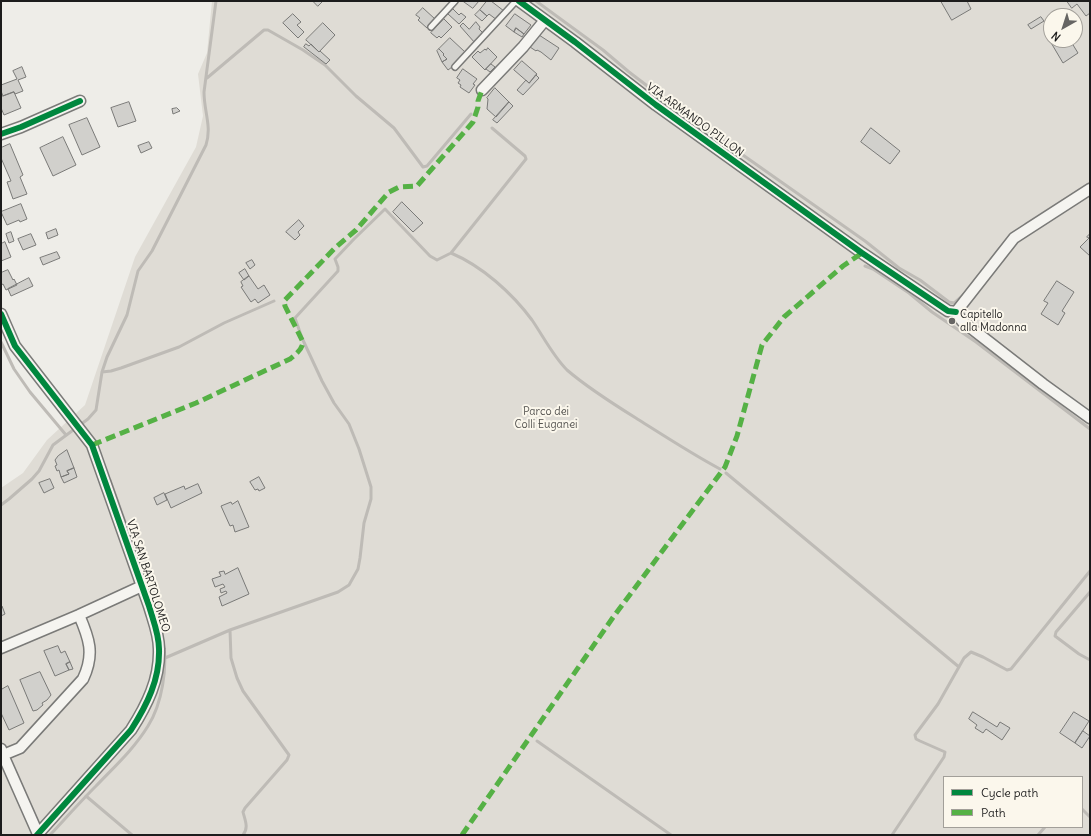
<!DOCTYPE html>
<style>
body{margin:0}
#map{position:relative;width:1091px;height:836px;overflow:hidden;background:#eeede8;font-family:Delius,sans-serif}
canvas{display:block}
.frame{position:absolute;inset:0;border:2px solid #1c1c1c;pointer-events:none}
.legend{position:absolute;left:943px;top:776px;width:140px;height:52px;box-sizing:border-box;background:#fbf7ec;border:1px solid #a29f99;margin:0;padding:5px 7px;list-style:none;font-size:12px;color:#1c1c1c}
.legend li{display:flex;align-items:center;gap:8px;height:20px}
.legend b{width:20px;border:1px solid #a29f99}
.north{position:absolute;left:1043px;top:8px;width:40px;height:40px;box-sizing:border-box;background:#fbf7ec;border:1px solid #a29f99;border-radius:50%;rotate:219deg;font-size:11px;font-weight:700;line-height:16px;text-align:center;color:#1c1c1c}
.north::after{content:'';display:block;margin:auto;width:14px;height:18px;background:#666563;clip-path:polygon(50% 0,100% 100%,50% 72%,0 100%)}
</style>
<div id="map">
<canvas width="1091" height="836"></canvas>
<div class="frame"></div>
<ul class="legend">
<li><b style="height:5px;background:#00873e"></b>Cycle path</li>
<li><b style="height:5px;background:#55b145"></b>Path</li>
</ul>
<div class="north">N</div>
</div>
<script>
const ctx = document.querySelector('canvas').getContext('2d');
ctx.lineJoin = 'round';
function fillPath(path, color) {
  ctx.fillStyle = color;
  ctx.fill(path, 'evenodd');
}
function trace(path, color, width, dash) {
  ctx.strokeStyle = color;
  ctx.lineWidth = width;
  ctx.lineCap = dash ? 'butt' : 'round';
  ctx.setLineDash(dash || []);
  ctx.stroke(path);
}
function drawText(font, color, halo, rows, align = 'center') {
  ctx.font = font + ' Delius,sans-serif';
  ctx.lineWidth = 4;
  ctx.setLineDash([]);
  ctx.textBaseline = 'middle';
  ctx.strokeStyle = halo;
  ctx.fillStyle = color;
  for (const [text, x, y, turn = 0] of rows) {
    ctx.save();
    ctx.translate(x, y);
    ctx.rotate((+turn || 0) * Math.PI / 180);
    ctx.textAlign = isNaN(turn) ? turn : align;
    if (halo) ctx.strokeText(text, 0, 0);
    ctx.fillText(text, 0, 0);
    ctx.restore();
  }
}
fillPath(new Path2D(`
 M212 1H1090V835H1V488L23 473 47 440 85 405 135 257 196 147 203 116 198 74 207 53ZM1051 16H1075V40H1051ZM944 777H1082V827H944Z`), '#dfdcd5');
trace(new Path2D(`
 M536 1 603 50 629 72 679 110 865 241 899 268 920 280 949 302 954 303 964 294
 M207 78 264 30H268L303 50 325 65 356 96 394 128 423 167 427 166 471 114
 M1026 224 1090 183
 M451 253C482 266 512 293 532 320 543 336 553 356 567 370 589 389 615 405 639 420 666 437 692 454 720 469
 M865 266 873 269 909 293 932 312 976 342 1090 429
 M986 266 1000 248
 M1 342 14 369 30 392 66 435
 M102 372 111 371 121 368 179 347 224 323 274 301
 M726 473 959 667
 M110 480 135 550 145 580
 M1 505 9 499 32 479 39 471 53 445 88 419 96 410 102 372 107 357 127 315 138 271 152 251 206 145C212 126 204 112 204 92L216 1
 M1090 592 1056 632 1055 636 1079 654 1090 660
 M230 630 231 658 237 678 243 691 289 755 287 760 245 808 243 812C245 820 249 828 243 835
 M165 658 230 630 338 592 349 585 358 569 360 558 364 523 371 499V487L359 449 349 424 334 403 322 381 302 338 295 318 338 271V267L335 259 354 239 385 209 430 256 437 260 451 253 526 159 525 156 492 128
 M537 741 671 835
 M86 796 132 835
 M1082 809 1090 817
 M50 835C65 819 80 802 96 786 114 767 134 749 148 726 162 704 168 667 163 641
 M892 835 944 757 945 752 920 741 916 739 915 735 938 704 964 658 971 652 983 657 1007 670 1011 669 1090 571
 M1038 835 1045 827`), '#bebbb6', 3);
const building = new Path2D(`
 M313 1H323L318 6Z
 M463 1H479L473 8Z
 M487 1H491L504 11 497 20 489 14 487 16 480 10Z
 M941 1H967L971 9 952 20Z
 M1067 1H1090V13L1086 16 1077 4 1072 8Z
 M423 8 435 19 427 28 418 20 420 18 416 15Z
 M453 9 459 15 461 13 466 17 459 24 448 14Z
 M480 10 487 16 482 21 475 15Z
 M293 14 301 22 297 25 304 32 298 38 283 23Z
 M515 14 531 25 524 34 516 28 514 32 506 26Z
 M1041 17 1044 21 1031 29 1028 25Z
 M444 19 452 27 441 38 439 36 437 38 431 33Z
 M476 22 480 27 479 29 483 33 475 43 460 26 463 23 469 29Z
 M323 23 335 35 319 52 306 40Z
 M516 28 524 34 522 37 514 32Z
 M539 35 559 48 551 60 541 52 537 50 536 51 530 47Z
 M450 38 465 52 454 63 456 64 448 70 442 62 447 59 443 55 444 54 439 49Z
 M1052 40H1070L1078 53 1063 63 1050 41Z
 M306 44 309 46 311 44 319 52 320 51 330 60 326 64 304 47Z
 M488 48 497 57 485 70 472 57 478 51 480 53 485 49 486 50Z
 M439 49 444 54 443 55 447 59 442 62 437 51Z
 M522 61 537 74 529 83 514 70Z
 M491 64 495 67 490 72 486 69Z
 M22 67 26 77 18 80 23 91 15 94 14 92 3 96 1 91V85L17 79 13 71Z
 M463 69 477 79 473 84 475 85 469 93 460 87 461 85 458 83 460 80 457 78Z
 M536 75 539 78 523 95 517 90 526 80 529 83Z
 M495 88 509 102 496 117 487 109 488 99 487 98Z
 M14 92 21 108 4 115 1 108V97Z
 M129 102 136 121 118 127 111 108Z
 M509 102 513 106 497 123 493 120Z
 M177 108 180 111 173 114 172 109Z
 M87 118 100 147 82 155 69 125Z
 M871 128 900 151 890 164 861 142Z
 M63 137 76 165 53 176 40 148Z
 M149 142 152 148 141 153 138 146Z
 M10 144 23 175 20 177 27 194 13 199 7 182 11 181 1 158V148Z
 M402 202 423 223 413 232 393 212Z
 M21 204 27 219 20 222 19 220 7 225 1 212Z
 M299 220 304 226 298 232 300 235 295 240 286 232Z
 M56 229 58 235 48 239 46 233Z
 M11 232 14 241 9 243 6 234Z
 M31 234 36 245 23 250 18 239Z
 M1090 234V256L1080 247 1089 238 1087 237Z
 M5 242 11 257 1 261V244Z
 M57 252 60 258 43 265 40 258Z
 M252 260 255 265 250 269 246 263Z
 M245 269 249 276 244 280 239 273Z
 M8 270 13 280 14 279 17 285 6 290 3 284 1 285V273Z
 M249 276 258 289 264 285 270 295 258 303 255 299 251 302 241 287 243 286 241 282Z
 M29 278 33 286 11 296 8 289Z
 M1057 281 1074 292 1062 311 1065 313 1058 325 1041 314 1048 303 1044 301Z
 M67 450 74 468 67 471 69 474 61 477 59 470 57 471 55 466 57 465 55 460 58 456Z
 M74 468 77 477 64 483 61 477 69 474 67 471Z
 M259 477 265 488 259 491 258 489 255 490 250 482Z
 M50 479 54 488 44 493 39 483Z
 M198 484 202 493 171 508 165 494 184 486 185 489Z
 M164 493 167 500 157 505 154 498Z
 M238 501 249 527 235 532 233 525 230 526 221 506 231 502 232 504Z
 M238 568 249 594 222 606 219 597 227 593 226 591 221 593 220 589 225 587 223 584 215 587 212 579 221 576 219 572 224 571 225 574Z
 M1 606H2L5 614 1 616Z
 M58 646 61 653 65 651 70 662 66 664 69 670 55 676 44 651Z
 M70 662 73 669 69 670 66 664Z
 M40 672 51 695 47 700 42 703 43 705 37 710 33 711 20 680Z
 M8 686 24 723 9 730 1 713V690Z
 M973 712 997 727 1000 722 1010 728 1002 740 986 729 983 733 975 728 977 725 969 719Z
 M1074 712 1089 721 1075 743 1060 733Z
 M1083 731 1090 736 1082 748 1075 743Z`);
fillPath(building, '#d1d0cc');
trace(building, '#7a7a78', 1);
const lane = new Path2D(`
 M431 27 455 1
 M455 67 516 1`);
const street = new Path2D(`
 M519 1 575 42 656 105 862 253 948 311 956 312
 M482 90 523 47 545 20
 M1 134 21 127 80 101
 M956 312 1014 238 1090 189
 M956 312 962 321 1043 384 1090 418
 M1 314 15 346 92 445 149 606C153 620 159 634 159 649 160 679 147 705 131 730L37 835
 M1 648 79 615 142 586
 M1 749 3 755 20 748 83 679C95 654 89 638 79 615
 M3 755 38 834`);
trace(lane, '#7a7a78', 8);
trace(street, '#7a7a78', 13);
trace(lane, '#f5f4f0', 5);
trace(street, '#f5f4f0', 10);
trace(new Path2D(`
 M92 445 196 403 290 359C296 354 302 350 303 342L285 306 284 301 335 248 356 230 389 192 399 187 417 186 473 122 478 107V101L482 90
 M462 835 614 616 725 467 737 436 762 345 784 317 843 266 862 253`), '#55b145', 5, [10, 5]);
trace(new Path2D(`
 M519 1 575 42 656 105 862 253 948 311 956 312
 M1 134 21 127 80 101
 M1 314 15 346 92 445 149 606C153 620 159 634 159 649 160 679 147 705 131 730L37 835`), '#00873e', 6);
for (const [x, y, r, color] of [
 [952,321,4,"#666563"]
]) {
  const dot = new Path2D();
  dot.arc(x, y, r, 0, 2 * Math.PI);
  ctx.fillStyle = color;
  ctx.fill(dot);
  trace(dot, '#fbf7ec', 1.5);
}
drawText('11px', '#1c1c1c', '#fbf7ec', [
 ["VIA ARMANDO PILLON",695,120,36],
 ["VIA SAN BARTOLOMEO",148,576,72]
]);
drawText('11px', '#1c1c1c', '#fbf7ec', [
 ["Capitello",960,315],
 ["alla Madonna",960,328]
], 'left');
drawText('11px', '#53524f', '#fbf7ec', [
 ["Parco dei",546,412],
 ["Colli Euganei",546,425]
]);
</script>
